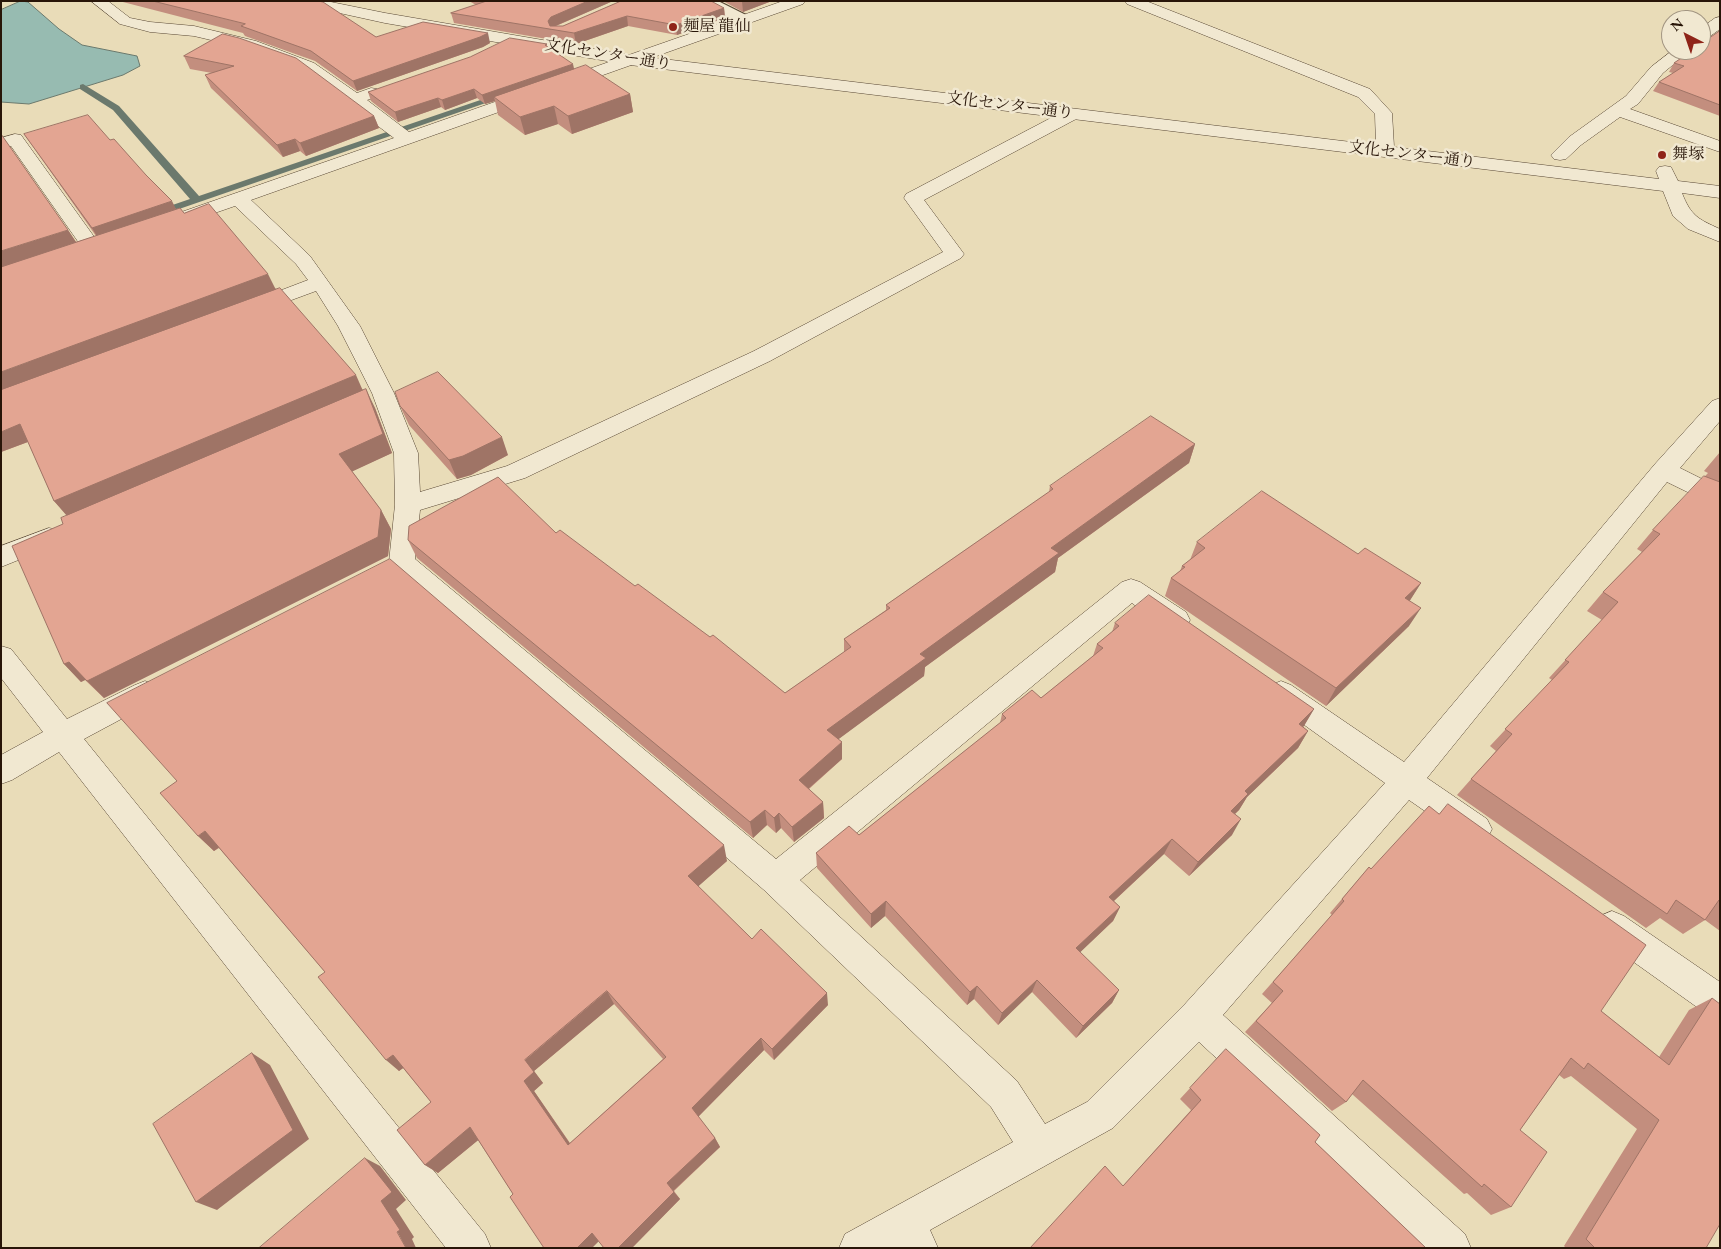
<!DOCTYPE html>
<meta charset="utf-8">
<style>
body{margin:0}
#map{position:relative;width:1721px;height:1249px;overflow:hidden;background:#e9dcb8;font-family:"EB Garamond",serif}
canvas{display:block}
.frame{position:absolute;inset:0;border:2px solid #281508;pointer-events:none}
.north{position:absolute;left:1661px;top:10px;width:50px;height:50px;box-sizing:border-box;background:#f1e8d1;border:1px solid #a19481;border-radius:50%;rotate:319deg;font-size:14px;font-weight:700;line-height:20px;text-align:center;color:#281508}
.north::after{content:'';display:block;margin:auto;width:18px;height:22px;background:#8f2418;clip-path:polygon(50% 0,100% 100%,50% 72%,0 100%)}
</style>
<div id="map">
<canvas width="1721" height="1249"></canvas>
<div class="frame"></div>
<div class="north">N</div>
</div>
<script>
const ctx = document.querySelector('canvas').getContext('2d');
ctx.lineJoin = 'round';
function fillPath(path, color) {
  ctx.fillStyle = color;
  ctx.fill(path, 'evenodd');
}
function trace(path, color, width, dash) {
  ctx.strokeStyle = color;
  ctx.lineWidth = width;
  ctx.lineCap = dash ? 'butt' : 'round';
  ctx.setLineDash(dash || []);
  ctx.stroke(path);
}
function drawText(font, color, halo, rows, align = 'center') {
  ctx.font = font + ' "EB Garamond","Noto Serif JP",serif';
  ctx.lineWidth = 5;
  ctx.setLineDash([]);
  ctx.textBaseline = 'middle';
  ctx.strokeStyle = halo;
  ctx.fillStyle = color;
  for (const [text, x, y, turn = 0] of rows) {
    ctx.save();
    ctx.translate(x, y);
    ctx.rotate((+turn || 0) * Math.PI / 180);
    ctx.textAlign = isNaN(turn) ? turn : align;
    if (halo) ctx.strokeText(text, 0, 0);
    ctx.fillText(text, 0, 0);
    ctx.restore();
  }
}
const water = new Path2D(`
 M21 1 28 2 59 29 82 45 137 56 140 66 123 75 29 104 1 102V10Z`);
fillPath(water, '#97bbb1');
trace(water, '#6b796d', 1);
fillPath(new Path2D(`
 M83 84 119 106 199 196 498 94 501 93 506 96 156 217 152 216 151 214 152 212 190 199 113 110 80 89V85Z`), '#6b796d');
const service = new Path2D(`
 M699 1H718L750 17 752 20 750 23H740L701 4Z`);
const minor = new Path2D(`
 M91 1H108L130 18 150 22 194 26 256 41 314 63 357 93 371 88 377 89 379 93 377 97 367 100 409 132 783 1H805L803 4 251 200 310 256 360 326 394 393 418 453 420 492 507 466 754 351 943 252 904 198 906 194 1066 110 1072 109 1078 110 1081 114 1078 118 924 200 964 254 961 258 770 361 525 478 420 510 415 559 776 859 1122 582 1131 579 1140 582 1186 612 1190 620 1186 628C1166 634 1148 615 1132 603L800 880 1017 1081 1045 1124 1087 1102 1185 1004 1385 783 1271 701 1267 693 1271 685 1281 681 1291 685 1404 762 1655 464 1712 401 1720 398V421L1680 468 1720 488V508L1667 482 1427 778 1487 819 1492 829 1487 839 1476 843 1465 839 1409 800 1223 1015 1465 1234 1471 1248H1421L1199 1042 1113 1128 930 1230 938 1248H839L845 1234 1013 1142 991 1107 764 890 393 569 389 562 395 505 394 453 372 393 338 326 316 291 259 312 252 314 245 312 241 308 245 304 308 280 296 264 235 206 177 226 170 224 167 220 170 216 394 138 302 69 245 48 194 36 150 32 120 24Z
 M1720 17V29L1706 39 1701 41V28L1715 18Z
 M1673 50H1691L1663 73 1638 104 1630 109 1720 141V152L1620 117 1581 145 1566 159 1560 160 1554 159 1551 155 1569 137 1626 96 1651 67Z
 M15 134 21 135 100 245 103 249 100 253 93 255 86 253 11 146 1 149V138Z
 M49 528 58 530 62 537 58 544 1 567V546Z
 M1 646 11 649 67 719 135 685 145 681 155 685 159 693 155 701 84 739 485 1234 491 1248H446L59 752 12 780 1 784V755L43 732 1 678Z
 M1612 911 1624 916 1720 982V1021L1708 1015 1600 938 1595 927 1600 916Z`);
const tertiary = new Path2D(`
 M296 1H326L385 13 630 55 1376 145 1375 114 1358 97 1127 4 1125 1H1146L1370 89 1392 113 1394 147 1659 179 1656 171 1659 167 1665 166 1671 167 1678 181 1720 186V198L1682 193C1691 216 1698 219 1720 229V242L1688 229 1673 216 1663 191 630 65 385 23 303 5Z`);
trace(service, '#584734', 2);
trace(minor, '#584734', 1);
trace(tertiary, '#584734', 1);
fillPath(service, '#f1e8d1');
fillPath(minor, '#f1e8d1');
fillPath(tertiary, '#f1e8d1');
fillPath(new Path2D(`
 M119 1H318L376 37 490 43 483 47 357 91 315 61 245 36 243 33Z
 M469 1H613L556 26H563L621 1 724 8 725 18 677 35 628 26 576 44 454 23 451 13 476 5Z
 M723 1H772L743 12Z
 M1720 29V116L1653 91 1659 82 1673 73 1669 72 1674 63 1717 33Z
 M223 34 374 116 379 128 306 156 300 151 283 157 211 88 205 75 212 73 190 69 184 56Z
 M547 44V46L574 69 630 94 633 112 572 134 558 124 525 135 498 115 495 101 485 104 477 98 445 110 441 107 398 122 371 101 368 92Z
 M24 134 110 140 177 210 184 213 276 289 363 390 375 408 392 453 352 471 381 510 391 529 388 556 104 698 85 680 81 682 64 664 63 524 67 515 54 501 28 442 1 452 68 230 76 242 96 236Z
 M400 406 508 455 471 475 457 479 409 425Z
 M1195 444 1189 463 1058 558 1055 572 925 667 924 676 838 739 842 742V759L809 789 823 802 824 818 794 842 781 828 776 833 767 825 753 838 417 558 408 540 556 533 710 637 785 693 844 652V639L886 610V605L1049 492 1050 486Z
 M1720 452V931L1705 920 1683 934 1660 918 1646 928 1457 795 1496 751 1490 746 1552 680 1549 678 1602 620 1587 611 1603 592 1642 552 1637 549 1653 530 1708 473 1704 471Z
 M1197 542 1358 554 1421 583 1410 600 1409 626 1326 706 1165 596 1171 578 1180 571 1182 566 1190 560Z
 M1115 623 1314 709 1303 727 1308 731 1298 748 1247 797 1239 810 1235 814 1232 835 1189 876 1164 854 1114 901 1120 907 1113 921 1080 952 1119 990 1112 1003 1076 1038 1032 992 998 1025 974 999 967 1005 885 916 871 928 817 868 816 853 859 835 1000 723 1002 714 1041 698 1093 656 1097 644 1112 632Z
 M198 836 727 861 698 886 752 939 828 1005 774 1060 764 1050 698 1117 715 1138 720 1147 674 1191 680 1199 632 1248H604L599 1241 513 1194 478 1140 438 1173 425 1165 431 1102 403 1068 399 1071 325 972 219 848 214 851ZM614 1004 663 1059 570 1143 534 1091 543 1083 534 1071Z
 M1369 867 1601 1011 1659 1057 1689 1010 1712 998 1706 1248H1566L1564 1246 1637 1129 1571 1076 1564 1079 1559 1075 1520 1130 1511 1207 1491 1215 1467 1193 1464 1194 1352 1094 1346 1102 1332 1111 1245 1032 1272 1003 1262 994 1332 915 1330 913Z
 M1226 1049 1315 1142 1426 1248 1123 1186 1191 1110 1180 1099Z`), '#c38e7e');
fillPath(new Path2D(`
 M588 1H613L553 27 550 30 548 21 551 17Z
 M742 1H772L743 12Z
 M724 8 725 18 677 35 676 25Z
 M627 16 628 26 576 44 574 33Z
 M488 33 490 43 483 47 357 91 353 81Z
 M573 64 575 73 494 97 495 101 485 104 482 95Z
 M474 89 477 98 445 110 442 100Z
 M630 94 633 112 572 134 568 116Z
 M438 98 441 107 398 122 395 112Z
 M554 106 558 124 525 135 520 117Z
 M374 116 379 128 306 156 300 143Z
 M295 139 300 151 283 157 277 145Z
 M172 201 177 211 98 238 92 228Z
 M68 230 78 245 1 270V251Z
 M268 274 276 290 1 392V372Z
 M356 375 363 391 67 516 54 501Z
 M366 389 375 408 392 453 349 473 339 454Z
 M20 424 33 440 1 452V432Z
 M502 437 508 455 471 475 457 479 449 460Z
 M1195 444 1189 463 1058 558 1055 572 925 667 924 676 828 747 827 730 1051 548Z
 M381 510 391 529 388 556 104 698 87 681Z
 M1421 583 1409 602 1405 598Z
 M1421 608 1409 626 1326 706 1336 688Z
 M69 662 87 679 81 682 64 664Z
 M1314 709 1304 726 1289 741 1299 724Z
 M1308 731 1298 748 1247 797 1239 810 1222 826 1231 811 1245 791Z
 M842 742V759L800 796 799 780Z
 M823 802 824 818 794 842 792 827Z
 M765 810 767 825 753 838 750 822Z
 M779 813 781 828 776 833 774 818Z
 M1241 819 1232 835 1189 876 1198 862Z
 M205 831 221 846 214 851 198 836Z
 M1172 839 1164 854 1103 911 1109 897Z
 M724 845 727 861 693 891 688 876Z
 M886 901 885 916 871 928V914Z
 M1120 907 1113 921 1070 962 1076 948Z
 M1037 980 1032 992 998 1025 1002 1013Z
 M977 986 974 999 967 1005 970 992Z
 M1119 990 1112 1003 1076 1038 1083 1026Z
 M607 991 614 1004 534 1071 543 1083 534 1091 577 1154 568 1145 524 1081 525 1060Z
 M827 993 828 1005 774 1060 772 1049Z
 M761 1038 764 1050 697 1118 692 1108Z
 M252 1053 270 1065 309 1139 217 1210 196 1202Z
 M393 1055 406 1066 399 1071 386 1060Z
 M470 1127 482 1137 438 1173 425 1165Z
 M715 1138 720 1147 673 1191 667 1183Z
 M365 1158 380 1166 406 1200 396 1209 414 1237 412 1239 416 1248H406L381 1201Z
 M674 1192 680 1199 632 1248H618Z
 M592 1233 601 1239 592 1248H577Z`), '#9f7466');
const building = new Path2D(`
 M153 1H318L323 2 376 37 423 22 488 33 480 37 353 81 311 51 241 26 245 24Z
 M487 1H588L551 17 548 21 550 26H563L621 1H711L724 8 676 25 627 16 574 33 451 13Z
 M1720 31V105L1659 82 1684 66 1674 63 1693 50H1701V44Z
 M223 34 239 38 296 58 374 116 300 143 295 139 277 145 205 75 234 66 184 56Z
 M510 38 547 44 545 45 573 64 482 95 474 89 442 100 438 98 395 112 368 92 470 57Z
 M586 65 630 94 568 116 554 106 520 117 494 97Z
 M88 115 110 140 114 139 146 175 172 201 92 228 24 134Z
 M1 134 68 230 1 251Z
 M209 204 268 274 1 372V267L180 208 184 213Z
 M280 288 356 375 54 501 20 424 1 432V390Z
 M438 372 502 437 463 456 449 460 400 406 395 392Z
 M366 389 383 434 339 454 381 510 378 537 87 681 69 662 64 664 12 546 63 524 61 518Z
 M1151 416 1195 444 1051 548 1059 553 920 654 926 658 827 730 842 742 799 780 823 802 792 827 779 813 774 818 765 810 750 822 408 540 409 526 498 477 556 533 560 530 635 586 638 584 710 637 713 635 785 693 851 647 844 639 890 608 886 605 1053 489 1050 486Z
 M1704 476 1720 482V901L1719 900 1705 920 1676 900 1667 914 1471 779 1512 734 1505 729 1569 662 1565 660 1618 602 1603 592 1660 534 1653 530Z
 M1262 491 1358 554 1365 548 1421 583 1405 598 1421 608 1336 688 1171 578 1185 567 1182 566 1205 548 1197 542Z
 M390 559 724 845 688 876 752 939 761 929 827 993 772 1049 761 1038 692 1108 715 1138 667 1183 674 1192 618 1248H604L592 1233 577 1248H544L510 1197 513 1194 470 1127 425 1165 397 1130 431 1102 393 1055 386 1060 318 977 325 972 205 831 198 836 160 793 177 781 107 703ZM607 991 666 1057 568 1145 524 1081 534 1072 525 1060Z
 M1149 595 1314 709 1299 724 1308 731 1245 791 1248 794 1231 811 1241 819 1198 862 1172 839 1109 897 1120 907 1076 948 1119 990 1083 1026 1037 980 1002 1013 977 986 970 992 886 901 871 914 816 853 849 826 859 835 1006 718 1002 714 1032 690 1041 698 1103 648 1097 644 1119 626 1115 623Z
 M1448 804 1646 945 1601 1011 1669 1065 1712 998 1720 1004V1224L1706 1248H1595L1586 1239 1659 1120 1588 1063 1584 1069 1571 1058 1520 1130 1547 1152 1511 1207 1484 1184 1482 1187 1363 1080 1346 1102 1256 1021 1283 991 1273 982 1344 901 1342 899 1369 867 1371 869 1429 806 1439 814Z
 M1226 1049 1320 1135 1315 1142 1426 1248H1030L1105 1166 1123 1186 1201 1100 1190 1088Z
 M252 1053 293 1130 196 1202 153 1124Z
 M365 1158 392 1192 381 1201 400 1230 397 1232 406 1248H259Z`);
fillPath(building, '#e3a592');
trace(building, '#9f7466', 1);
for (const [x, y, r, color] of [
 [673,27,5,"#8f2418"],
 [1662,155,5,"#8f2418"]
]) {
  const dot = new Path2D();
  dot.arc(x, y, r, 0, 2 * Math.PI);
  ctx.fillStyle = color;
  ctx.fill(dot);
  trace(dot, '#f1e8d1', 2);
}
drawText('16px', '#281508', '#f1e8d1', [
 ["麺屋 龍仙",683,27],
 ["舞塚",1672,155]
], 'left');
drawText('16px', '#281508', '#f1e8d1', [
 ["文化センター通り",608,55,9],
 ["文化センター通り",1010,106,7],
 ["文化センター通り",1412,155,7]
]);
</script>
